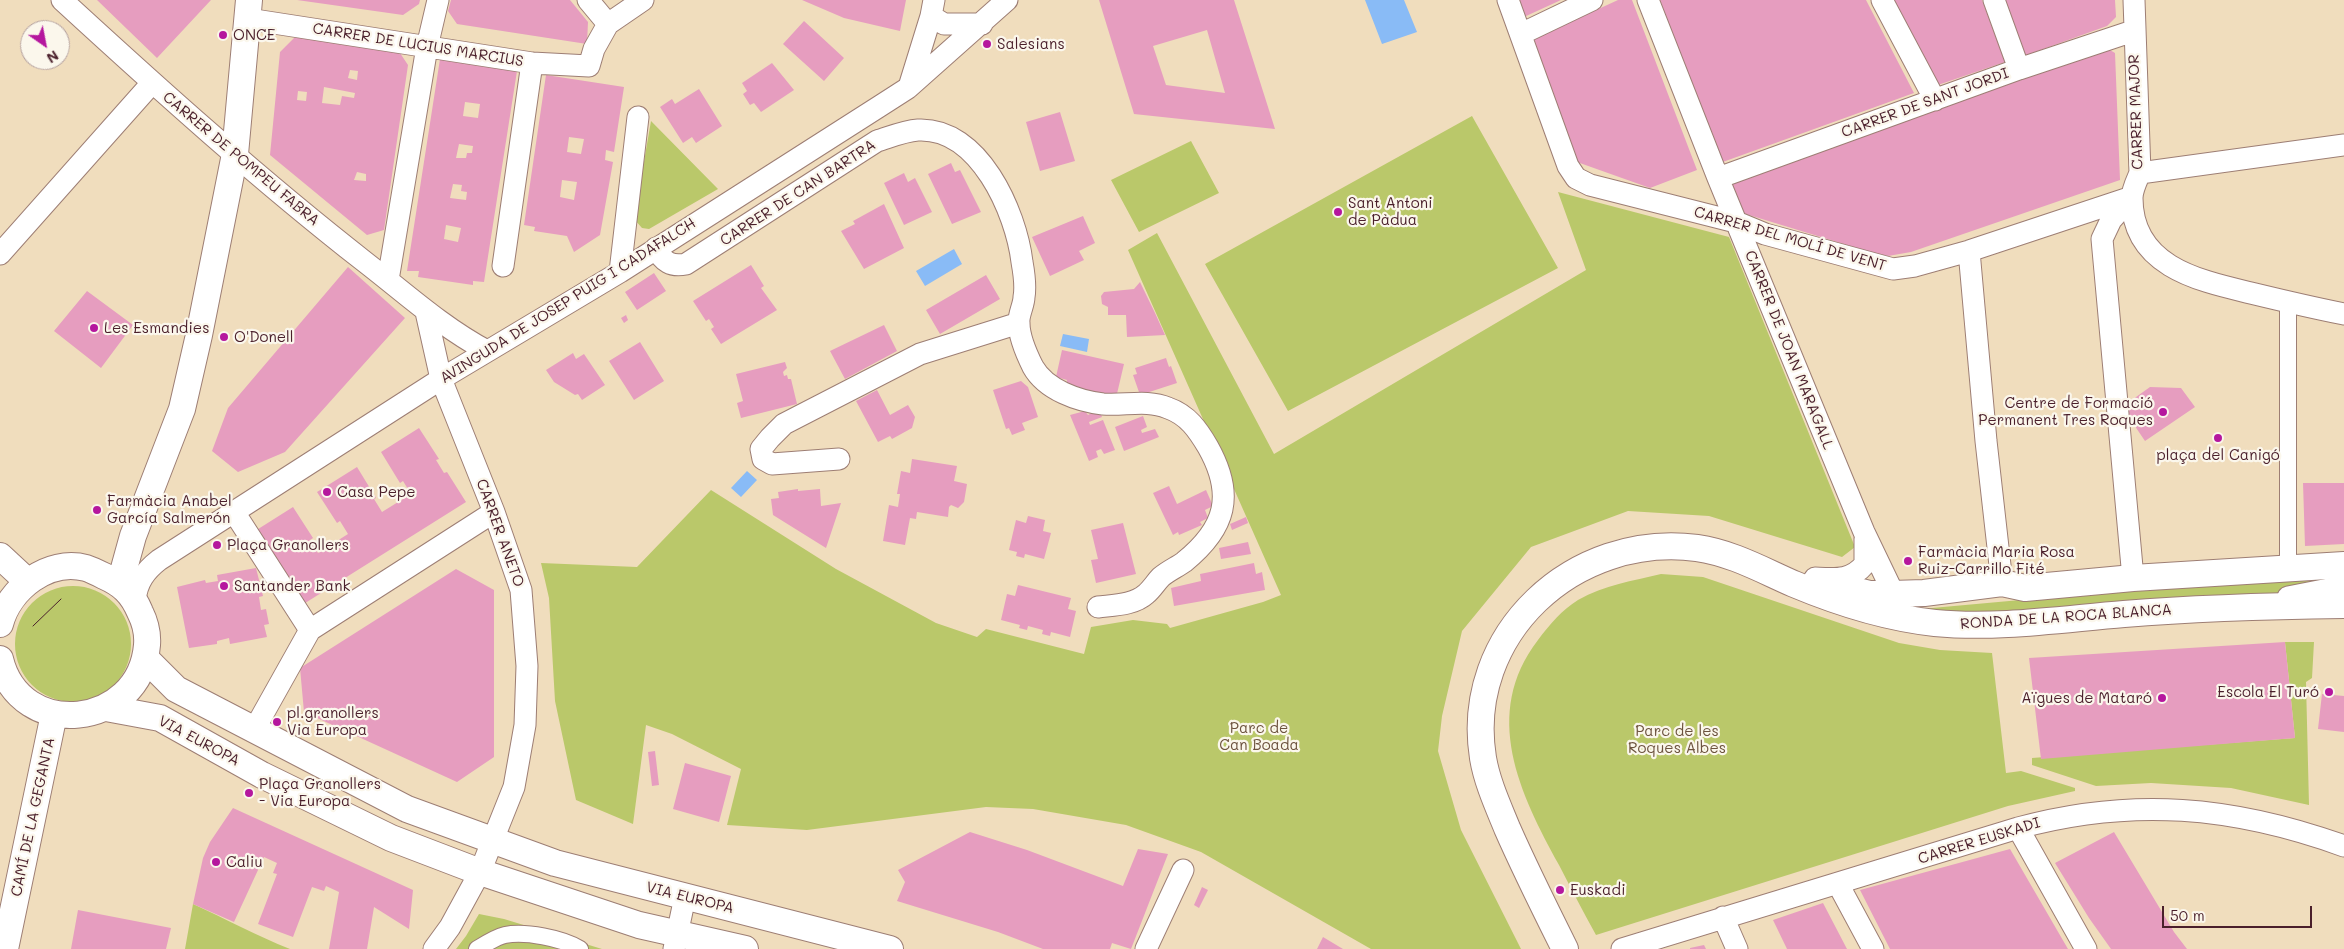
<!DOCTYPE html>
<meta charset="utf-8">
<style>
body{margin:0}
#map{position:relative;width:2344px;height:949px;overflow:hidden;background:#f0ddbd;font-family:Mali,sans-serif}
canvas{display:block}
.north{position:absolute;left:20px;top:20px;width:50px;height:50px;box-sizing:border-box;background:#fbf7ec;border:1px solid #b4a19f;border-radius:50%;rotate:147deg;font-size:14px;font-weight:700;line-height:20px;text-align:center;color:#4a1f2b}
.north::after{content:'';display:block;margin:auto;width:18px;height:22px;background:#b5179e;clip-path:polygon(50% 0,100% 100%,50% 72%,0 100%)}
.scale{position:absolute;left:2162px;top:906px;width:150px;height:22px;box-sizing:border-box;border:2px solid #4a1f2b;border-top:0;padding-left:6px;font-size:15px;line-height:18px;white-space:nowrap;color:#4a1f2b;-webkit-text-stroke:4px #fbf7ec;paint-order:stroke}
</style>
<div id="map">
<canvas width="2344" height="949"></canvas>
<div class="north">N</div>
<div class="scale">50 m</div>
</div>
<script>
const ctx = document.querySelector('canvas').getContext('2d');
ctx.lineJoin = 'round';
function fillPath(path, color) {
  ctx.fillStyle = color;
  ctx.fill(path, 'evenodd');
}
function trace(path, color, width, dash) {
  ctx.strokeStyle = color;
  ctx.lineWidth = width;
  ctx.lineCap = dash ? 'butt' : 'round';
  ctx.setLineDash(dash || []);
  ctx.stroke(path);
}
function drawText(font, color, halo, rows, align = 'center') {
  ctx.font = font + ' Mali,sans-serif';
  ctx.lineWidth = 4.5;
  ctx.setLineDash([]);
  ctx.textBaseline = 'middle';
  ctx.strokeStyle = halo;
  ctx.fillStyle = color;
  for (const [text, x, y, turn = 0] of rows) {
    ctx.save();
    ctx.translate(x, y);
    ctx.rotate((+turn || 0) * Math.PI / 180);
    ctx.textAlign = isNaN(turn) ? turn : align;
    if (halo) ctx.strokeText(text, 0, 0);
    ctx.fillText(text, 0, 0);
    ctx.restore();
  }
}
fillPath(new Path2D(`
 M1472 116 1558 268 1288 411 1205 264Z
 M651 121 718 189 649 229 642 228 634 219Z
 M1191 141 1219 193 1139 232 1111 180Z
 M1558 192 1729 237 1855 547 1842 557 1709 516 1628 511 1531 547 1462 631 1442 716 1438 751 1461 830 1521 949H1371L1201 852 1126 825 1033 809 986 807 807 830 727 825 741 769 672 734 646 725 633 824 576 800 555 701 549 598 541 563 637 567 711 490 836 569 936 623 977 637 986 629 1084 654 1091 627 1133 620 1167 624 1170 628 1263 602 1281 595 1128 250 1157 233 1274 454 1586 270Z
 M1661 574 1703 577 1899 643 1940 650 1992 653 2006 773 2021 771 2075 788V791L2008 806 1596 935C1583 912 1571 888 1559 865 1520 794 1481 714 1538 640 1550 624 1562 610 1578 600 1605 585 1632 581 1661 574Z
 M2321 580 2273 598 1977 620 1921 609 2208 583Z
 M15 644a58 58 0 1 1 116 0a58 58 0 1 1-116 0Z
 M2285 642H2314L2312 678 2306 682 2309 805 2231 788 2151 783 2096 786 2032 765V758L2295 738Z
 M193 904C226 919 257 936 290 949H185Z
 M479 914 504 919 602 949H456L466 936Z`), '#bac86a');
fillPath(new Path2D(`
 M1365 0H1404L1417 32 1382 44Z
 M954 249 962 264 925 286 916 271Z
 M1063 334 1089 339 1087 352 1060 346Z
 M747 471 757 480 741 497 731 488Z`), '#89bbf6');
fillPath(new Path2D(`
 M97 0H211L157 58Z
 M297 0H420L419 4 403 15Z
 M451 0H570L588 22 587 44 457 24 448 11Z
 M802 0H906L900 31 844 18Z
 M1099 0H1234L1275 129 1134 114ZM1207 30 1225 93 1166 85 1153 46Z
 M1517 0H1561L1524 17Z
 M1618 0H1632L1697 170 1650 188 1577 162 1531 40Z
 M1660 0H1866L1914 93 1720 163Z
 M1889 0H1982L2005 62 1935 86Z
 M2004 0H2115L2116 17 2107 26 2024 56Z
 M804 21 844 58 824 81 783 44Z
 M295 37 400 53 408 65 384 230 367 235 270 155 280 52ZM350 70 358 71 357 80 348 78ZM324 87 355 93 354 98 342 96 340 105 322 103ZM298 91 307 92 306 101 297 100ZM357 172 366 174V181L354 180Z
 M2103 46 2115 53 2120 180 1911 252 1888 256 1870 252 1739 212 1728 181Z
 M440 59 517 71 484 282 473 281V285L418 277 419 271H407ZM465 102 480 104 478 118 463 116ZM459 144 473 146 472 153H467L466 158H456ZM453 184 462 185 461 191 467 192 466 200 450 198ZM446 225 461 228 458 242 444 239Z
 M772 63 794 90 761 112 754 103 750 105 743 94 747 91 742 83Z
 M546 75 624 87 614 152 606 150 605 160 613 162 600 235 574 252 567 236 534 231 535 227 524 225ZM569 137 584 139 581 154 567 152ZM562 180 577 182 574 200 560 197Z
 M699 89 722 126 696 143 692 137 683 143 660 107 672 99 675 104Z
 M1060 112 1075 161 1040 171 1026 122Z
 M951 163 955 172 960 170 981 212 952 224 928 174Z
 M904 173 908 182 915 178 932 212 904 225 884 183Z
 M884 204 904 248 864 269 841 231 855 224 853 221Z
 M1083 216 1095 243 1079 251 1084 260 1050 276 1032 237Z
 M751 265 764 286 761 288 777 310 721 344 711 329 714 327 709 319 706 321 693 301Z
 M348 267 405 318 285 452 238 472 212 451 228 408Z
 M654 273 666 291 637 310 625 292Z
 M986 275 1000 299 940 334 926 310Z
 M1140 282 1155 313 1165 335 1127 337 1126 315H1108V307L1102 304 1101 296 1104 292 1134 289Z
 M87 291 133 325 101 368 54 331Z
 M626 315 628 320 624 323 621 318Z
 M884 325 897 351 845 379 830 351Z
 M640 342 664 381 634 400 609 361Z
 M1062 350 1124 364 1116 398 1066 386 1067 380 1056 377Z
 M573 353 576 359 584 354 605 385 582 400 578 394 575 395 554 382 546 370Z
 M1166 358 1169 367 1171 366 1177 383 1140 395 1133 375 1137 374 1135 368Z
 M785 362 787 368 783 372 784 376 787 375 788 379H791L797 404 741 418 737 403 743 401 736 374Z
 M1021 381 1028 387 1038 417 1022 423 1025 430 1012 435 1009 428 1006 429 993 390Z
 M2150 387 2181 388 2195 407 2145 441 2122 407Z
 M877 390 890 415 908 405 915 417 912 428 892 439 890 436 878 442 856 401Z
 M1099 409 1102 417 1089 422 1090 425 1103 420 1115 450 1104 454 1101 449 1096 451 1098 457 1089 461 1070 415 1085 411 1088 415Z
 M1143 416 1147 427 1141 430 1142 433 1155 429 1159 437 1124 451 1115 427Z
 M419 428 439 459 436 460 444 473 447 472 466 502 302 605 255 531 293 507 313 538 310 540 318 553 348 534 340 521 337 523 317 492 357 467 376 498 374 499 382 512 411 494 403 481 400 483 381 452Z
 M912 459 957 466 954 481 967 484 964 502 958 508 951 505 949 507 948 517 917 512 916 519 910 518 905 545 883 541 889 505 898 507 900 494H897L901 471 910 473Z
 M2303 483H2344V544L2305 546Z
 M1169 486 1177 504 1206 490 1213 506 1205 510 1208 518 1200 522 1202 525 1179 535 1178 532 1173 535 1153 493Z
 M798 489V491L820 489 821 506 841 503 826 548 773 515 771 499 779 498 778 492Z
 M1028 516 1045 520 1043 531 1051 533 1044 559 1025 554 1024 558 1016 556 1017 552 1009 550 1016 520 1026 523Z
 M1246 517 1248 523 1232 530 1230 524Z
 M1123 523 1136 574 1096 583 1091 560 1098 559 1091 530Z
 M1248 542 1251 554 1221 559 1219 548Z
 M1254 563 1256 574 1262 572 1265 590 1174 606 1171 588 1201 581 1200 574Z
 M256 568 263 596 259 597 261 610 266 609 269 624 264 625 267 637 230 644 229 638 217 641V644L189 648 177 587 205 580 206 583 218 581 217 575Z
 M456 569 494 590V757L457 782 304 712 300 668Z
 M1018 585 1071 598 1068 609 1076 611 1070 637 1051 632 1050 636 1042 634 1043 630 1028 626 1027 630 1019 628 1020 625 1001 620 1007 594 1015 596Z
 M2285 642 2295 738 2041 759 2029 658Z
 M2322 694 2344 696V732L2318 729Z
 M655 751 659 785 652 786 648 752Z
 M685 763 731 776 719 822 673 809Z
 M233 808 413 890 409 929 374 907 367 949H329L339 892 326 886 324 891 312 887 293 937 258 924 277 874 273 873 277 863 264 857 234 922 193 904 203 858 210 842Z
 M970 832 1027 850 1123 886 1138 849 1168 854 1131 949 1112 943 1110 949H1043L998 932 897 901 905 882 898 870Z
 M2114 832 2174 932 2187 949H2111L2089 918 2055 863Z
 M2010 849 2068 949H1890L1860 890Z
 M1202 887 1208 890 1199 908 1194 905Z
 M1823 903 1847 949H1787L1773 920Z
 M78 910 171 928 166 949H71Z
 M1323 937 1343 949H1317Z
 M1704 945 1706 949H1690V948Z`), '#e69dbf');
const pedestrian = new Path2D(`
 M2288 302V567
 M477 949C485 944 496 937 505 935 525 931 562 938 580 949`);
const minor = new Path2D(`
 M62 0C160 90 260 180 365 262 405 293 442 327 487 351
 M588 0 608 24
 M934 0 931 16 944 24H982
 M1508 0 1568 166 1576 178 1590 185 1736 222 1765 234 1893 269 1915 266 1969 251 2132 197
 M1648 0 1718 178 1864 532 1900 607
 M1882 0 1935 100
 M1994 0 2019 69
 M2134 0 2140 173C2137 180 2132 190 2132 198 2132 268 2201 281 2255 294 2284 301 2314 308 2344 314
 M248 19 532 63 589 66 594 49 608 24 643 0
 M1521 34 1592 0
 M909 87 931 16
 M2140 173 2344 145
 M1718 178 2019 69 2133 31
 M2130 199 2111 220 2102 239 2133 578
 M656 248C663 262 671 267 686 264L877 141C890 137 904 131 918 130 979 127 1016 212 1022 262 1024 273 1026 286 1024 297 1024 305 1018 315 1019 323 1019 337 1027 355 1033 367 1046 390 1078 401 1103 404 1124 406 1147 399 1168 408 1188 415 1198 430 1208 447 1235 495 1226 528 1184 562 1177 567 1168 571 1161 577 1156 582 1152 589 1146 594 1134 605 1114 605 1098 607
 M1969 251 1986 441 2002 583
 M0 254 152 83
 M503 266 532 63
 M620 272 638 117
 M388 280 427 47 438 0
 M426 312 441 379 494 512 521 590 527 666 525 725 514 787 480 872 450 927 434 949
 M839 459 772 464 763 459 761 449 770 438 784 424 920 354 1019 323
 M234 512 310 630
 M1815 578C1836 579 1851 581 1865 564V539
 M2288 597 2344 586
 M135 600C137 582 145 571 159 560L441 379 620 272 880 106 908 88 1007 0
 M254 730 310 630 494 512
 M2018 828 2086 949
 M1838 884 1873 949
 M1723 917 1737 949
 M674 949 685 897
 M1146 949 1183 870
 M1622 949 2018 828C2132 797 2233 806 2344 846`);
const tertiary = new Path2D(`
 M0 556 28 582
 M120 583 133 536 182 409 199 335 235 154 249 0
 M1850 589 1870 594H1892L1924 593 2002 583 2025 588 2133 578 2344 565
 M0 624C9 589 48 558 86 568 92 570 98 573 104 576 122 584 132 593 140 612 145 622 148 633 147 645 140 729 20 742 0 659
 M145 658 176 689 407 809 555 863 890 949
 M106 708 160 718 262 775 391 838 480 872 639 925 745 949
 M5 949 54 714
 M1565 949C1545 909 1525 869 1507 828 1498 806 1487 782 1483 758 1463 634 1574 532 1697 548 1732 553 1762 570 1794 584 1837 602 1888 618 1935 623 1997 629 2062 619 2124 614 2198 608 2270 606 2344 605`);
trace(pedestrian, '#9d7e74', 18);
trace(minor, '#9d7e74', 23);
trace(tertiary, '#9d7e74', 28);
trace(pedestrian, '#fff', 16);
trace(minor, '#fff', 21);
trace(tertiary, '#fff', 26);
trace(new Path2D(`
 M33 626 61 599`), '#4a1f2b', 1);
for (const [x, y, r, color] of [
 [223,35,5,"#b5179e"],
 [987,44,5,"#b5179e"],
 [1338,212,5,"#b5179e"],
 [94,328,5,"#b5179e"],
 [224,337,5,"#b5179e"],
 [2163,412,5,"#b5179e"],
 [2218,438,5,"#b5179e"],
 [327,492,5,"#b5179e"],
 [97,510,5,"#b5179e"],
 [217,545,5,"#b5179e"],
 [1908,561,5,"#b5179e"],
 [224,586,5,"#b5179e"],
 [2329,692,5,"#b5179e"],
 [2162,698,5,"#b5179e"],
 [277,722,5,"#b5179e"],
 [249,793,5,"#b5179e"],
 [216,862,5,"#b5179e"],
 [1560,890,5,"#b5179e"]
]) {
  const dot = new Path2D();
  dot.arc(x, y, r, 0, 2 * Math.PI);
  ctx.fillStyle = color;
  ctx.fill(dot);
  trace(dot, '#fbf7ec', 2);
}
drawText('15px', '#4a1f2b', '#fbf7ec', [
 ["ONCE",233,35],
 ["Salesians",997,44],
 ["Sant Antoni",1348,203],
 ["de Pàdua",1348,220],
 ["Les Esmandies",104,328],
 ["O'Donell",234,337],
 ["Centre de Formació",2153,403,"right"],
 ["Permanent Tres Roques",2153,420,"right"],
 ["plaça del Canigó",2218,455,"center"],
 ["Casa Pepe",337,492],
 ["Farmàcia Anabel",107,501],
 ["García Salmerón",107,518],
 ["Plaça Granollers",227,545],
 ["Farmàcia Maria Rosa",1918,552],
 ["Ruiz-Carrillo Fité",1918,569],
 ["Santander Bank",234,586],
 ["Escola El Turó",2319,692,"right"],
 ["Aïgues de Mataró",2152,698,"right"],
 ["pl.granollers",287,713],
 ["Via Europa",287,730],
 ["Plaça Granollers",259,784],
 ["- Via Europa",259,801],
 ["Caliu",226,862],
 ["Euskadi",1570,890]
], 'left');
drawText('15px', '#4a1f2b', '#fbf7ec', [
 ["CARRER DE LUCIUS MARCIUS",418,45,9],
 ["CARRER DE SANT JORDI",1925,103,-20],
 ["CARRER MAJOR",2136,112,-92],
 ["CARRER DE POMPEU FABRA",241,159,40],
 ["CARRER DE CAN BARTRA",798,193,-33],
 ["CARRER DEL MOLÍ DE VENT",1790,239,16],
 ["AVINGUDA DE JOSEP PUIG I CADAFALCH",568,301,-32],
 ["CARRER DE JOAN MARAGALL",1789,350,68],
 ["CARRER ANETO",500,533,70],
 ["RONDA DE LA ROCA BLANCA",2066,617,-4],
 ["VIA EUROPA",199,741,28],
 ["CAMÍ DE LA GEGANTA",33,817,-78],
 ["CARRER EUSKADI",1979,841,-17],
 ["VIA EUROPA",690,898,14]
]);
drawText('15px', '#6c523e', '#fbf7ec', [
 ["Parc de",1259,728],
 ["Can Boada",1259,745],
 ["Parc de les",1677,731],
 ["Roques Albes",1677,748]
]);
</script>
